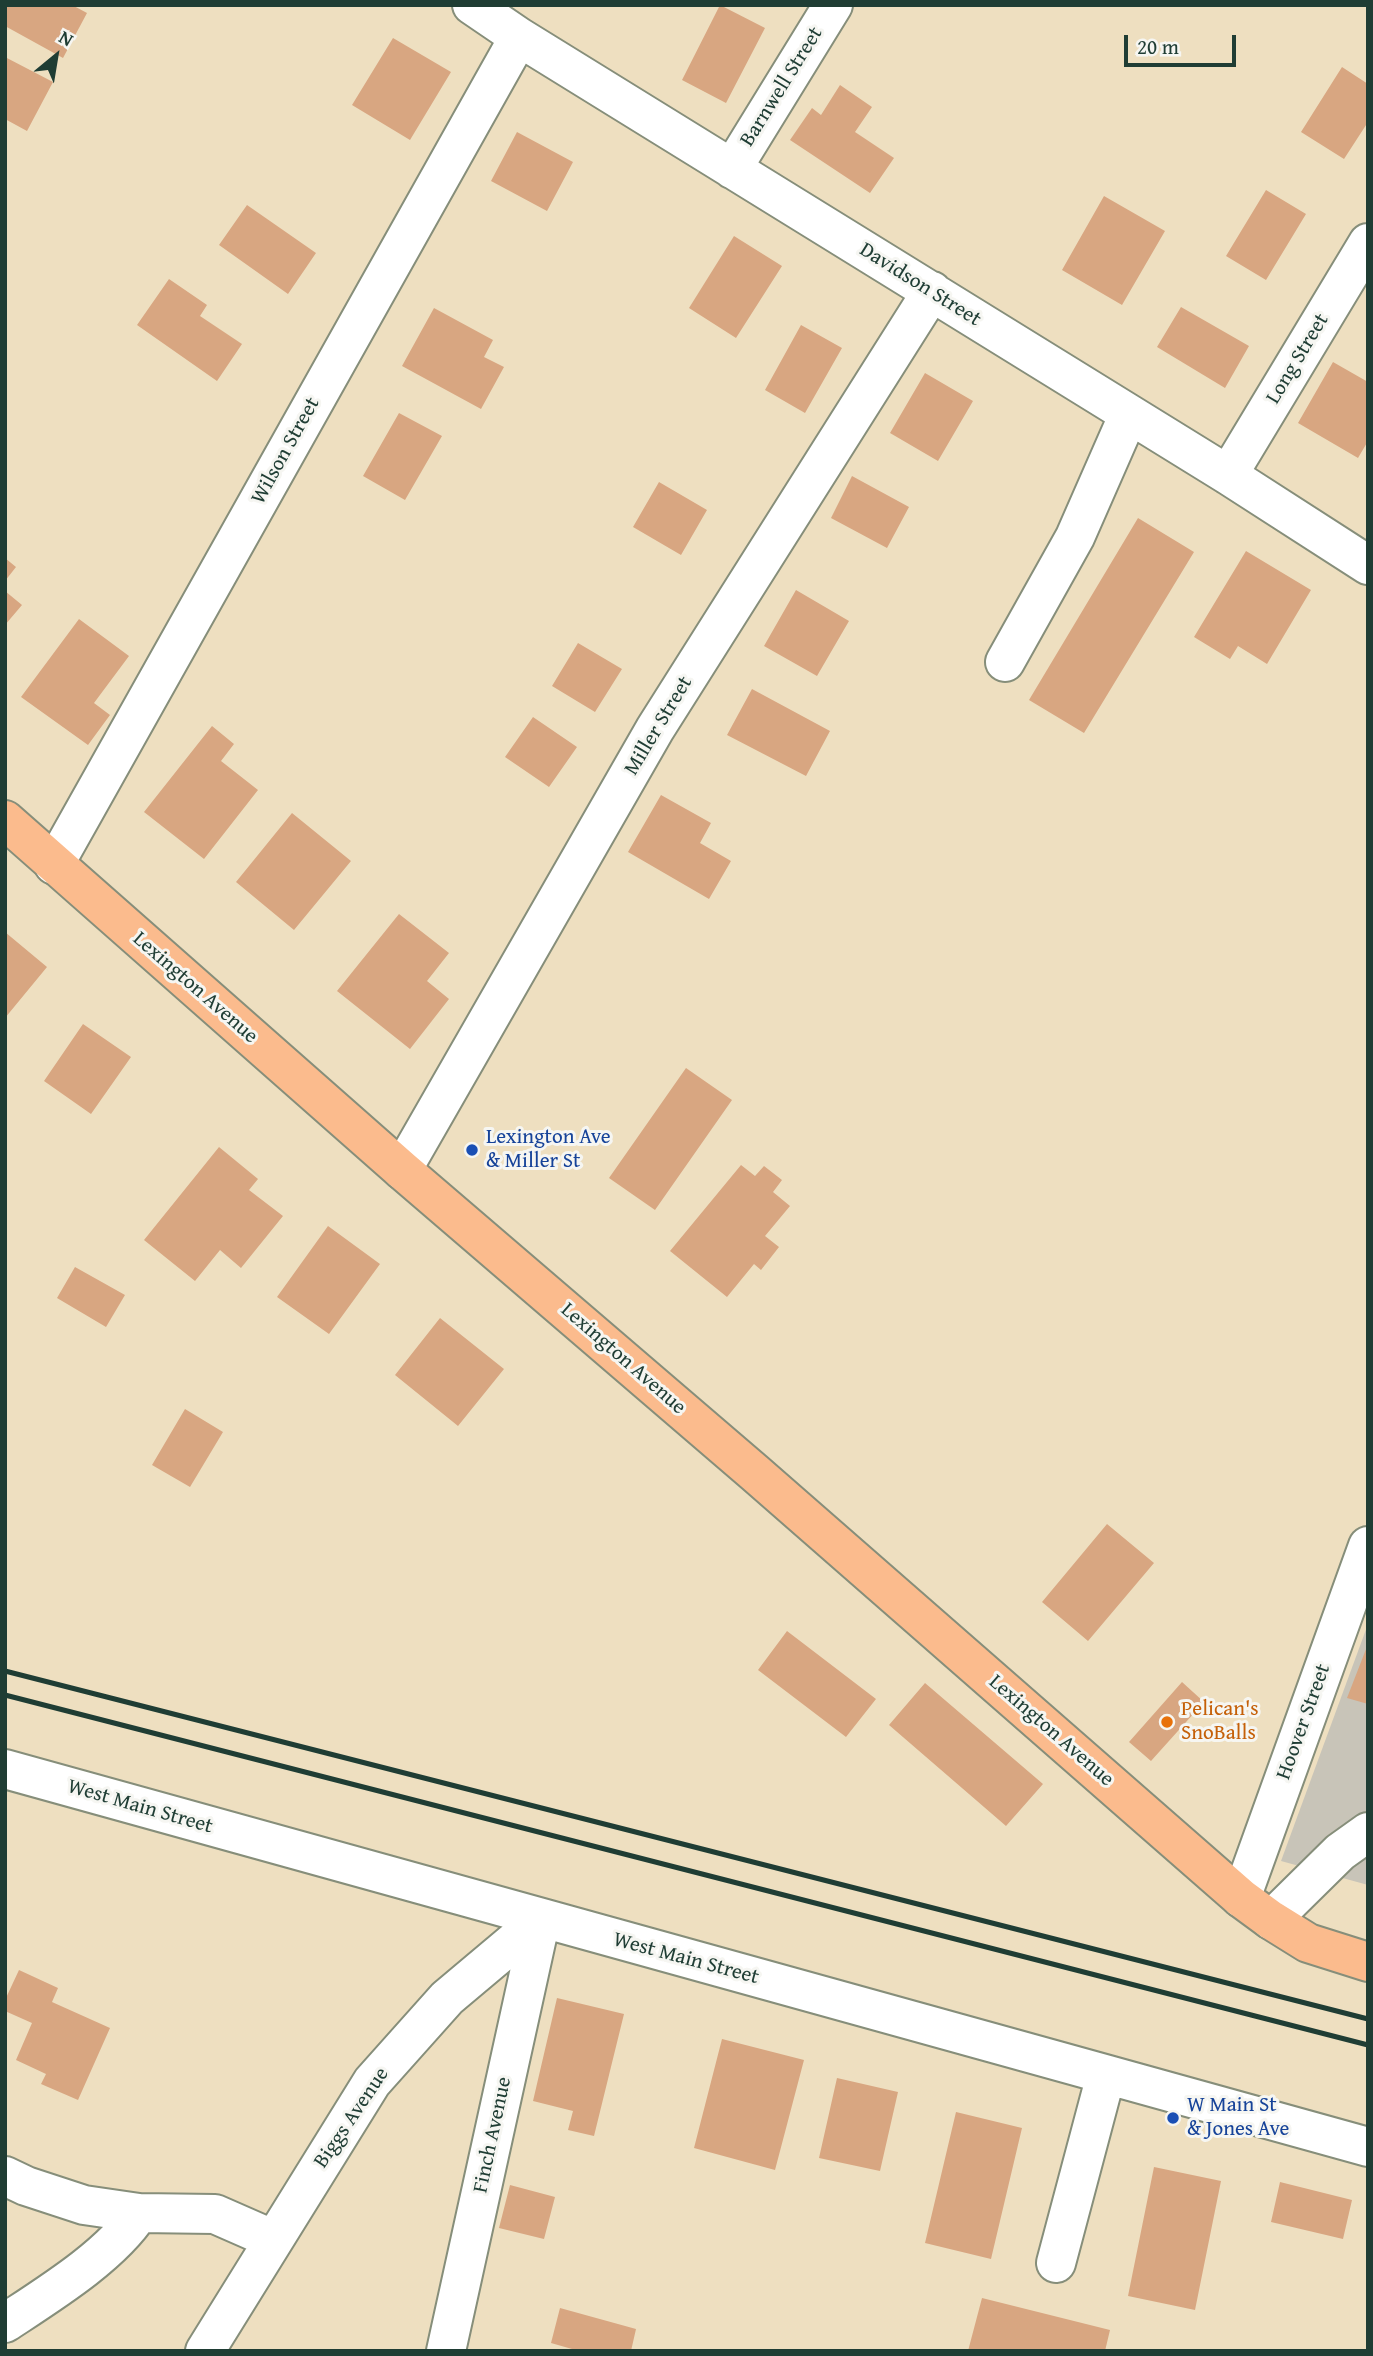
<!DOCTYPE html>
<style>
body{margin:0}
#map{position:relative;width:1373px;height:2356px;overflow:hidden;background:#eedfc0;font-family:"Gentium Book Plus",serif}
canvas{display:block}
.frame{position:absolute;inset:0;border:7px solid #1f3d34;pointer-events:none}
.north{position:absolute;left:21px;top:21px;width:70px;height:70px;-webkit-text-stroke:5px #f6f6f2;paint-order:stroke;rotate:30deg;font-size:19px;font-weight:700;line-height:28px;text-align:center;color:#1f3d34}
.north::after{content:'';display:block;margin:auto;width:24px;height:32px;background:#1f3d34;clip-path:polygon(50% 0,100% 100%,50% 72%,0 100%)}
.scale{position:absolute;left:1124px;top:35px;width:112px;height:32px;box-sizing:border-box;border:4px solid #1f3d34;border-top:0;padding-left:9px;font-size:21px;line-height:24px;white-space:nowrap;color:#1f3d34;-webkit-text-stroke:5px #f6f6f2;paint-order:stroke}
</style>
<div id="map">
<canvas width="1373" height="2356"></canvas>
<div class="frame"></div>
<div class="north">N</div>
<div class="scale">20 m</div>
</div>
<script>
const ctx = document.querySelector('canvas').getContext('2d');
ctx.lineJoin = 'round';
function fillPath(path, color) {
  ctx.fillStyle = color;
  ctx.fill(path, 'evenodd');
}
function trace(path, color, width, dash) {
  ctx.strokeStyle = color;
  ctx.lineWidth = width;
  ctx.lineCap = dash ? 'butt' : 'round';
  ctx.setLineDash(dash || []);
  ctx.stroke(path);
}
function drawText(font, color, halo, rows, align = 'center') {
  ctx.font = font + ' "Gentium Book Plus",serif';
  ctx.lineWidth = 6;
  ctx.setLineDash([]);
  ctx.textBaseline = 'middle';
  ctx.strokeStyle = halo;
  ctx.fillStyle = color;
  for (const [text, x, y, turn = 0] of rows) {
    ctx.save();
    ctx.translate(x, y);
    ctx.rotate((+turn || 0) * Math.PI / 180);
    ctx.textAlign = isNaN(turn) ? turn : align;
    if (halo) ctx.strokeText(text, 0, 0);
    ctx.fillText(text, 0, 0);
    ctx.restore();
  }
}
fillPath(new Path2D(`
 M1368 1624V1885L1281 1861Z`), '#c8c4b8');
fillPath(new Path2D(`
 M5 5H72L87 13 63 58 5 26Z
 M720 5 765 28 726 103 682 80Z
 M393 38 451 72 410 140 352 105Z
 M5 57 53 82 27 131 5 119Z
 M1342 67 1368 84V122L1344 159 1301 132Z
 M840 85 872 107 855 132 894 158 870 193 790 140 812 108 821 115Z
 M517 132 573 162 547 211 491 181Z
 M1266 190 1306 214 1266 280 1226 256Z
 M1104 196 1165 231 1122 305 1062 270Z
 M247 205 316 253 288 294 219 245Z
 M734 236 782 266 736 338 689 308Z
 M169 279 207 305 200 316 242 344 217 381 137 325Z
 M1181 307 1249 346 1225 388 1157 347Z
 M434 308 493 340 484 357 504 367 481 409 402 366Z
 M801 325 842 348 805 413 765 390Z
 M1333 362 1368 382V441L1358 458 1298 423Z
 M925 373 973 401 938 461 890 433Z
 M399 413 442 436 405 500 363 476Z
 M852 476 909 507 887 548 831 518Z
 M659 482 707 510 681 555 633 527Z
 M1138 518 1194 552 1084 733 1029 700Z
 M1246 551 1311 590 1267 664 1238 646 1230 659 1194 637Z
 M5 558 16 567 5 581Z
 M796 590 849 621 817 676 764 646Z
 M5 591 22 605 5 625Z
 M79 619 129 656 94 703 110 715 88 745 21 697Z
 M578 643 622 669 595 712 552 686Z
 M752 689 830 731 806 776 727 735Z
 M533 717 577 747 549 787 505 757Z
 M212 726 234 744 221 761 258 790 204 859 144 812Z
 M661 795 711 823 700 843 731 861 709 899 628 852Z
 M292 813 351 861 294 930 236 882Z
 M399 914 449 953 427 981 449 999 410 1049 337 991Z
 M5 932 47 967 5 1018Z
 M83 1024 131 1057 91 1114 44 1081Z
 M686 1068 732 1100 655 1210 609 1178Z
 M219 1147 258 1179 249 1190 283 1216 241 1268 220 1250 195 1281 144 1240Z
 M741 1165 755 1176 764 1166 782 1180 773 1192 790 1206 765 1236 779 1247 761 1270 754 1264 727 1297 670 1251Z
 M328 1226 380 1264 329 1334 277 1297Z
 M75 1267 125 1295 106 1327 57 1298Z
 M440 1318 504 1369 458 1426 395 1375Z
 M185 1409 223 1432 190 1487 152 1465Z
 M1107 1524 1154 1563 1088 1641 1042 1602Z
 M787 1631 876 1699 846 1737 758 1670Z
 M1368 1644V1704L1347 1698Z
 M1182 1682 1204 1702 1151 1761 1129 1742Z
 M925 1683 1043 1784 1006 1826 889 1725Z
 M19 1970 58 1988 52 2002 110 2028 78 2100 41 2084 46 2074 16 2060 32 2023 5 2011V2000Z
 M557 1998 624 2014 594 2136 568 2130 573 2111 533 2101Z
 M722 2039 804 2060 775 2170 694 2148Z
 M837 2078 898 2092 880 2171 819 2158Z
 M956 2112 1022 2128 991 2259 925 2243Z
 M1154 2167 1221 2181 1195 2310 1128 2296Z
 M1280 2182 1352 2200 1343 2239 1271 2222Z
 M510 2185 555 2197 544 2239 499 2228Z
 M982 2298 1110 2330 1105 2351H968Z
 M560 2308 636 2329 631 2351H572V2349L551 2343Z`), '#d8a681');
const minor = new Path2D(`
 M472 5 519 37 1228 475 1368 565
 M732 169 833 5
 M1228 475 1368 243
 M1005 662 1075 537 1129 414
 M54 865 519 37
 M402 1170 655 729 932 291
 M5 1769 1368 2147
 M1241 1898 1368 1546
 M1271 1920 1340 1852 1368 1832
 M5 2176 26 2186 84 2205 139 2213 215 2214 272 2239
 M1056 2263 1106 2075
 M5 2323C49 2294 111 2256 139 2213
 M205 2351 372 2082 447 1998 541 1919
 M446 2351 541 1919`);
const major = new Path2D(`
 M5 820 402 1170 755 1473 1241 1898 1271 1920 1308 1943 1368 1962`);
trace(minor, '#868e7a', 42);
trace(major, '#868e7a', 42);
trace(minor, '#fff', 38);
trace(major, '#fbbb8d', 38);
trace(new Path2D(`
 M5 1671 1368 2019
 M5 1695 1368 2045`), '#1f3d34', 5);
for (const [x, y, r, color] of [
 [472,1150,7,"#1a4fb4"],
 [1167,1722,7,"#e8710a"],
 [1173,2118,7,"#1a4fb4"]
]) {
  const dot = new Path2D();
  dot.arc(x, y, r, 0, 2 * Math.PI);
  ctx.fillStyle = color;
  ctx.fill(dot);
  trace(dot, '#f6f6f2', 2.5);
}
drawText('21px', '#1f3d34', '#f6f6f2', [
 ["Barnwell Street",782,87,-58],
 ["Davidson Street",920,285,32],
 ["Long Street",1298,359,-59],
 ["Wilson Street",286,451,-61],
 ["Miller Street",659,726,-59],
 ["Lexington Avenue",195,988,41],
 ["Lexington Avenue",623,1359,41],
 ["Hoover Street",1304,1722,-70],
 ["Lexington Avenue",1051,1731,41],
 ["West Main Street",140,1807,16],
 ["West Main Street",686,1959,15],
 ["Biggs Avenue",352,2118,-56],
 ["Finch Avenue",493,2135,-78]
]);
drawText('21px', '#164399', '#f6f6f2', [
 ["Lexington Ave",486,1138],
 ["& Miller St",486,1162],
 ["W Main St",1187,2106],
 ["& Jones Ave",1187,2130]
], 'left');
drawText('21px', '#c56008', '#f6f6f2', [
 ["Pelican's",1181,1710],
 ["SnoBalls",1181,1734]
], 'left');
</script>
